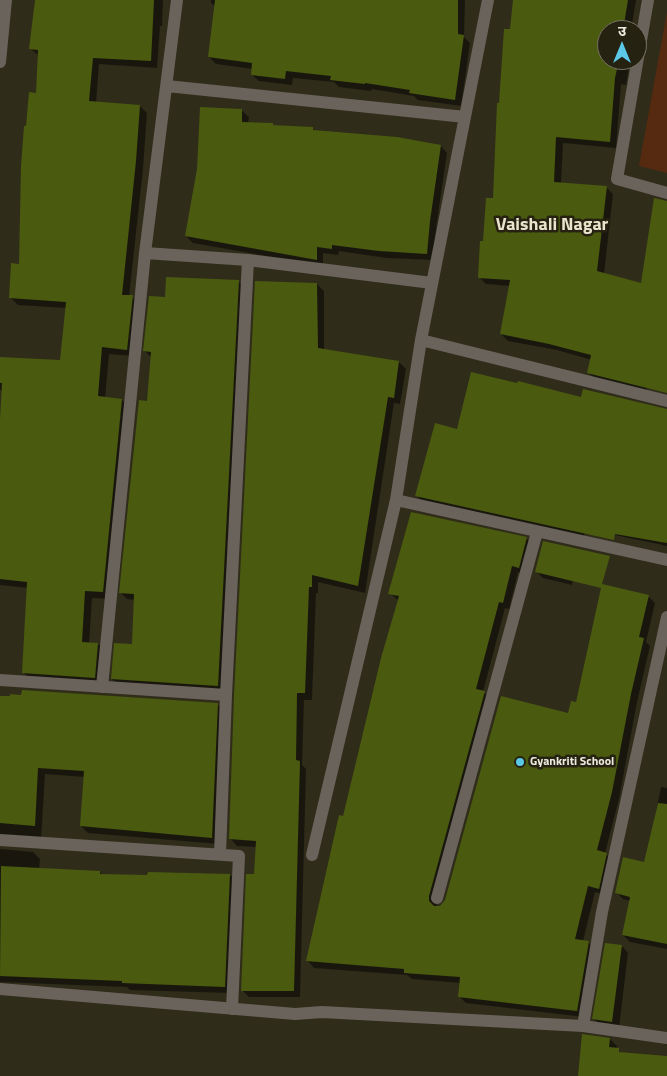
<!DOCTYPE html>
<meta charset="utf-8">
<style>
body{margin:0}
#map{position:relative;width:667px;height:1076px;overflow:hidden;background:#302c1a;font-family:"Titillium Web","Noto Sans Devanagari",sans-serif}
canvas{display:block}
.north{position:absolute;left:597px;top:20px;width:50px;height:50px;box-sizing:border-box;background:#262211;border:1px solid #767264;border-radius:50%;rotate:0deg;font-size:14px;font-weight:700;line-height:20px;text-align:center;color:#edebe0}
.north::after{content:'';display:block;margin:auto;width:18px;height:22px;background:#5bc8e7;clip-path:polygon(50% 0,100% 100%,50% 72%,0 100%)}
</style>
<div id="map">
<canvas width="667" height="1076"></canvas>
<div class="north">उ</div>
</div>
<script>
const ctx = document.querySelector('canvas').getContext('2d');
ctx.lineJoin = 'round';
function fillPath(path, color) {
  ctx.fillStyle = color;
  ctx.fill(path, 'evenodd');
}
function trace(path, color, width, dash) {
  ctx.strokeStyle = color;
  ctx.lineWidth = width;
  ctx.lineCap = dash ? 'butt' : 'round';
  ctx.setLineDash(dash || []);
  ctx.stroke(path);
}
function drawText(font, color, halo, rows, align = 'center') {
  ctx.font = font + ' "Titillium Web",sans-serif';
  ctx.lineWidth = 5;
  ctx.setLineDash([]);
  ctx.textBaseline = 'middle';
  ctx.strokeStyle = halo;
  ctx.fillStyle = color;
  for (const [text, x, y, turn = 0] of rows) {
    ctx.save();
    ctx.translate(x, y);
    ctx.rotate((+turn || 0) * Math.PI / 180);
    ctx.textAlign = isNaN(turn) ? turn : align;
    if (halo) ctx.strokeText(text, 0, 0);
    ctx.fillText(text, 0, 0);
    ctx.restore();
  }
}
fillPath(new Path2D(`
 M667 12V173L639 166Z`), '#562a10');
fillPath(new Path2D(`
 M35 0H163L162 26H160L157 68 99 64 96 103 140 106 147 113 143 169 129 297H132L139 304 134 356 109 354 105 398 122 400 129 407 110 599 92 598 89 644H98L105 651 101 685 31 680 24 673 28 588 0 585V438L3 390H0V359L61 361 67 308 18 305 11 298 20 265 27 128 37 94 39 56 31 49Z
 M211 0H465L464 37 470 43 461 106 418 100 414 96 372 89 371 91 339 87 334 82 293 78 292 85 259 81 252 75 253 69 216 64 209 57 216 7 211 3Z
 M515 0H636L631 30H607V60H630L626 85 621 84 616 148 563 143 561 183 606 187 613 194 604 274 642 284 667 223V378L650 374 646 392 595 379 588 372 592 360 557 350 508 341 501 334 510 286 486 284 479 277 494 199 500 104Z
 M242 111 249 117 248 123 312 128 315 131 441 146 447 153 436 228 434 260 386 258 339 251 338 255 323 253V266L193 243 186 236Z
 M238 281 245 288 224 692 119 685 112 679 133 645 135 600 127 599 121 593 149 403 152 358 145 351 167 298Z
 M317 284 324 291V351L399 362 406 369 400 404 394 403 365 593 318 582V593H316L312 700H304L302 765 306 769 300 997H249L242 990 255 875 257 847 237 846 230 838Z
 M667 418V546L586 529 583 539 424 503 417 496 458 431Z
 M526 538 533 545 526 574 518 572 509 609 505 608 483 692 491 699 436 907H440L446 901 648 596 655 603 646 642 650 646 637 702 619 799 605 853 613 861 606 895 595 892 583 941 588 942 595 949 584 1017 466 1003 460 997 461 983 412 979 407 975 314 968 308 961 399 601 390 593Z
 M578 555 572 585 543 578 536 571Z
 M0 697 217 704 224 711 219 844 88 833 81 826 85 777 45 774 41 841 0 843Z
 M661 787 667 788V949L630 942 623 935 630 901 623 899 616 892 645 864Z
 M0 849 33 852 40 859 39 869 100 872 103 875H230L237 882 231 993 130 990 127 987 0 982Z
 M622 946 628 953 619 1028 601 1026 594 1019Z
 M610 1039 617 1046 616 1049 623 1054 667 1057V1076H579Z`), '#0007');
fillPath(new Path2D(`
 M35 0H154L151 61 93 58 89 101 140 105 136 161 122 295H133L127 350 102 347 98 396 122 399 103 592 85 591 82 642 98 643 95 678 22 673 27 582 0 579V419L2 383H0V357L60 360 66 302 9 298 11 263 19 264 21 166 24 126H26L29 92 36 93 38 50 29 49Z
 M215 0H458V34L464 35 455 100 409 93 410 90 365 83V84L330 80 331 76 286 71 285 79 251 75 252 63 208 57Z
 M513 0H628L623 30H607V60H619L615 78 610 142 556 137 554 182 607 186 597 271 641 283 654 198 667 201V393L587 373 591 355 549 344 500 334 510 280 478 278 480 241H483L486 198H493L497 103H499L504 29H510Z
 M200 107 242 109V122L273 123V125L313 127V130L397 137 441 145 430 221 427 254 379 251 332 245V249L317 247V260L185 236 197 169Z
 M166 277 239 280 218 686 111 679 114 643 132 644 134 594 119 593 139 400 147 401 151 352 143 351 149 296 165 297Z
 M255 281 317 283 318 348 399 361 394 398 388 397 358 586 312 575V587H309L305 693H297L296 760 300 761 294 991H241L246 874H254L256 841 229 839 234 695Z
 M471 372 517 383 518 381 581 397 583 389 667 409V543L615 534 614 540 415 496 435 423 457 429Z
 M411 512 527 537 519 568 512 566 503 603 499 602 476 689 485 691 429 896V901L434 906H440L445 900 501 696 568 713 571 701 576 702 601 588 535 572 543 541 610 556 602 584 649 595 639 637 644 638 631 694 612 792 597 850 607 853 599 889 588 886 575 939 589 941 577 1011 458 997 460 977 404 973V969L306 961 339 815 343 816 381 658 399 596 388 594Z
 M22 690 218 703 212 838 80 826 84 771 38 768 35 826 0 823V696H10V694L21 695Z
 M658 803 667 804V944L622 935 630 897 615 893 623 857 644 862Z
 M1 866 100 871V874L147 875 148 872 230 874 225 987 122 983V981L0 976Z
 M605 943 622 945 612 1022 592 1019Z
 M582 1034 610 1038 609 1047 619 1048V1052L667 1056V1076H578Z`), '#4a5a0f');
trace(new Path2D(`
 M648 0 617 179 667 193
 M0 62 6 0
 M167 86 465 117
 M145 253 248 260 432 283
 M421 340 667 401
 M396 500 667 560
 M0 680 226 695
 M102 687 145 253 177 0
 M0 840 239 856 232 1009
 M220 854 226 695 248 260
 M312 855 396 500 421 340 488 0
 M437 898 537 532
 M0 989 295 1014 322 1012 583 1026 667 1038
 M583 1026 602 912 667 617`), '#69635c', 12);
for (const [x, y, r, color] of [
 [520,762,5,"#5bc8e7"]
]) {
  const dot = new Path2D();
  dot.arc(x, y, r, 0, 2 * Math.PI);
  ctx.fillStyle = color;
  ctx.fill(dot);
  trace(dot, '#262211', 2);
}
drawText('bold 12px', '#edebe0', '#262211', [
 ["Gyankriti School",530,762]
], 'left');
drawText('bold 18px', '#e8e3cc', '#262211', [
 ["Vaishali Nagar",552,226]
]);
</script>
